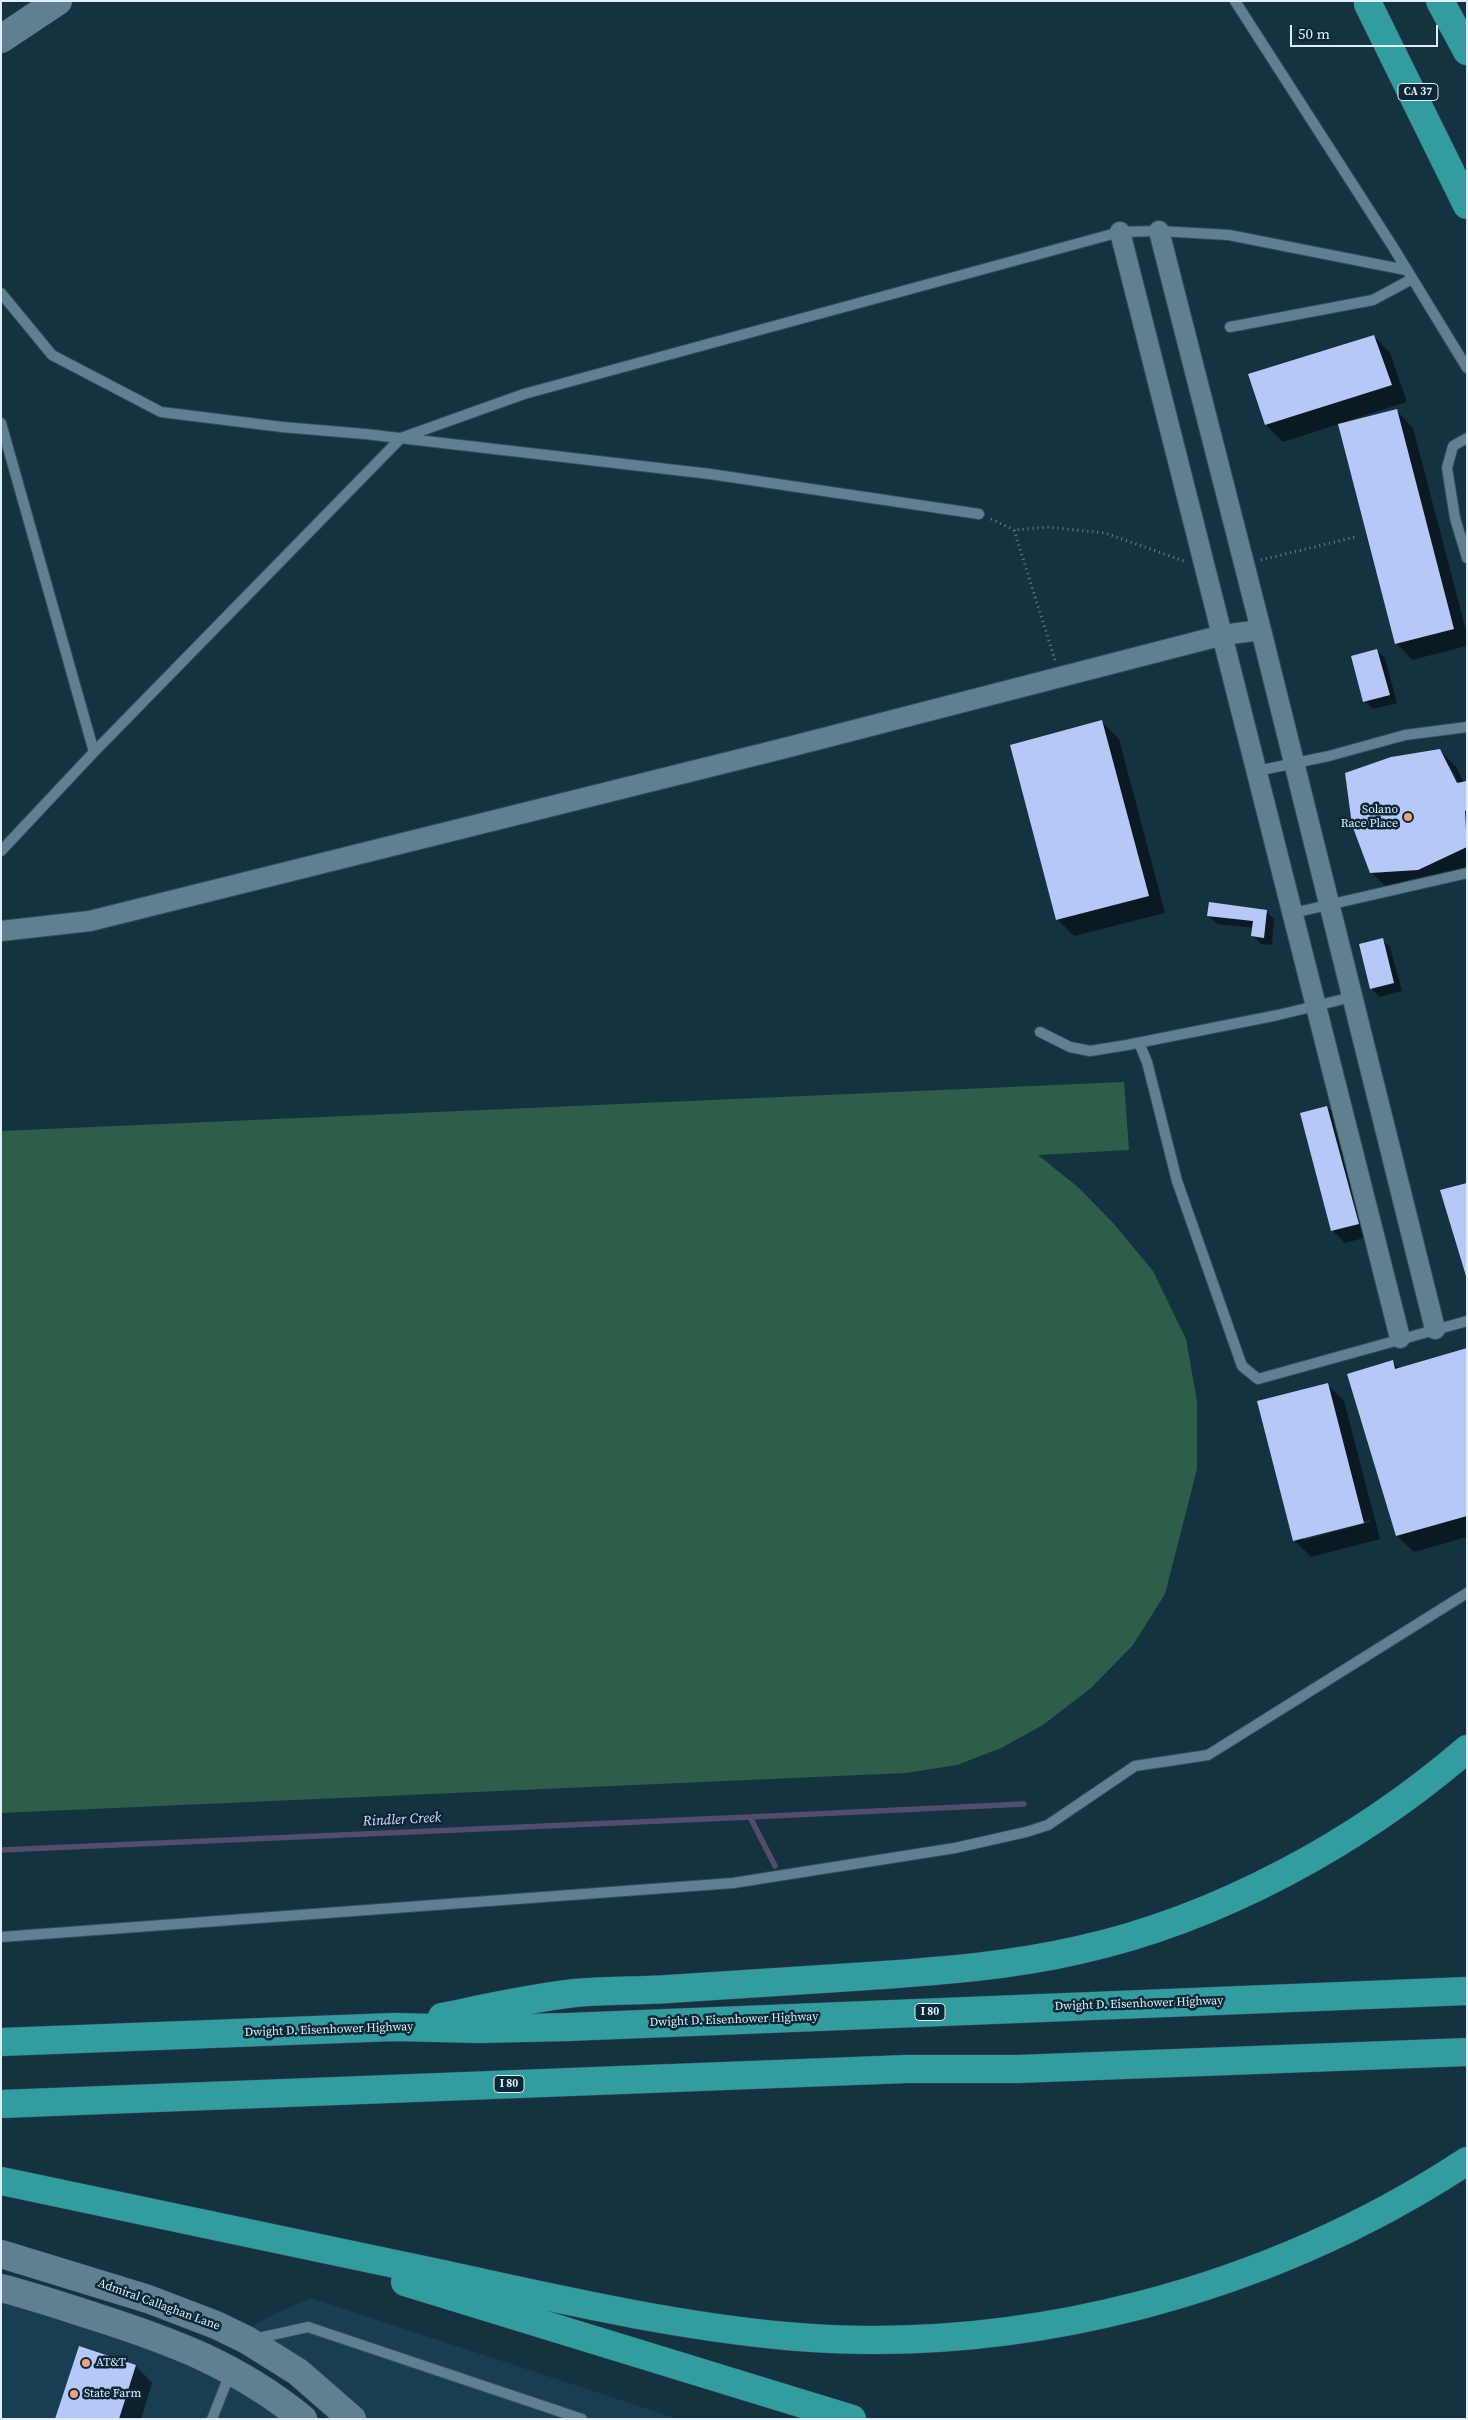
<!DOCTYPE html>
<style>
body{margin:0}
#map{position:relative;width:1468px;height:2420px;overflow:hidden;background:#153241;font-family:"Source Serif 4",serif}
canvas{display:block}
.frame{position:absolute;inset:0;border:2px solid #deeff9;pointer-events:none}
.scale{position:absolute;left:1290px;top:25px;width:148px;height:22px;box-sizing:border-box;border:2px solid #deeff9;border-top:0;padding-left:6px;font-size:15px;line-height:18px;white-space:nowrap;color:#deeff9;-webkit-text-stroke:4px #0a2837;paint-order:stroke}
</style>
<div id="map">
<canvas width="1468" height="2420"></canvas>
<div class="frame"></div>
<div class="scale">50 m</div>
</div>
<script>
const ctx = document.querySelector('canvas').getContext('2d');
ctx.lineJoin = 'round';
function fillPath(path, color) {
  ctx.fillStyle = color;
  ctx.fill(path, 'evenodd');
}
function trace(path, color, width, dash) {
  ctx.strokeStyle = color;
  ctx.lineWidth = width;
  ctx.lineCap = dash ? 'butt' : 'round';
  ctx.setLineDash(dash || []);
  ctx.stroke(path);
}
function drawText(font, color, halo, rows, align = 'center') {
  ctx.font = font + ' "Source Serif 4",serif';
  ctx.lineWidth = 5;
  ctx.setLineDash([]);
  ctx.textBaseline = 'middle';
  ctx.strokeStyle = halo;
  ctx.fillStyle = color;
  for (const [text, x, y, turn = 0] of rows) {
    ctx.save();
    ctx.translate(x, y);
    ctx.rotate((+turn || 0) * Math.PI / 180);
    ctx.textAlign = isNaN(turn) ? turn : align;
    if (halo) ctx.strokeText(text, 0, 0);
    ctx.fillText(text, 0, 0);
    ctx.restore();
  }
}
fillPath(new Path2D(`
 M311 2298 678 2419H357L243 2332 268 2317Z
 M1 2301 133 2342 226 2380 284 2419H1Z`), '#183e51');
fillPath(new Path2D(`
 M1124 1082 1129 1150 1038 1155 1079 1188 1114 1224 1153 1271 1186 1339 1197 1401V1469L1165 1594 1133 1645 1091 1688 1043 1725 1001 1748 957 1765 906 1773 1 1813V1131Z`), '#2c5e49');
fillPath(new Path2D(`
 M1374 336 1390 353 1407 402 1347 421V423L1397 411 1413 428 1467 634V646L1412 660 1396 643 1339 424 1283 442 1266 425 1250 375Z
 M1376 650 1385 658 1397 703 1373 709 1364 701Z
 M1102 722 1119 739 1165 913 1074 936 1057 919Z
 M1439 750 1456 767 1464 783H1467V871L1435 886 1388 889 1371 872ZM1447 766H1450L1461 788 1459 790Z
 M1266 911 1274 919 1272 945 1261 944 1253 936 1254 928 1217 924 1208 915Z
 M1382 939 1390 947 1402 991 1380 997 1372 989 1360 945Z
 M1327 1107 1340 1120 1371 1236 1345 1243 1332 1230Z
 M1467 1349V1537L1414 1552 1397 1536 1392 1362 1400 1369Z
 M1327 1384 1344 1401 1380 1539 1311 1557 1294 1540ZM1370 1520V1522L1304 1540V1537Z
 M136 2366 152 2383 141 2419H57Z`), '#0007');
trace(new Path2D(`
 M750 1817 1024 1804
 M1 1850 750 1817 775 1866`), '#544d69', 5.5);
fillPath(new Path2D(`
 M1374 335 1392 385 1265 425 1248 374Z
 M1397 409 1454 629 1395 644 1338 424Z
 M1377 649 1390 695 1363 702 1351 656Z
 M1102 720 1149 896 1056 920 1010 745Z
 M1440 749 1457 783 1467 781V810L1465 811 1467 847 1418 870 1370 873 1352 825 1345 773 1391 757Z
 M1209 902 1267 910 1264 938 1251 936 1253 921 1207 916Z
 M1383 938 1394 983 1370 989 1359 944Z
 M1327 1106 1359 1224 1331 1231 1300 1113Z
 M1467 1183V1276H1466L1440 1190Z
 M1467 1348V1516L1396 1536 1347 1374 1393 1360 1395 1369Z
 M1328 1383 1364 1523 1293 1541 1257 1401Z
 M79 2346 136 2365 119 2419H55Z`), '#b6c8f7');
const lane = new Path2D(`
 M1235 1 1393 247 1467 368
 M1 293 52 355 161 412 282 427 365 434 710 474 979 514
 M1230 327 1373 300 1412 279
 M1 423 94 752 1 851
 M1467 438 1453 446 1447 468 1455 518 1467 558
 M94 752 401 438 524 394 1120 232 1159 231 1229 235 1406 270
 M1257 771 1329 756 1405 735 1467 727
 M1293 913 1467 873
 M1040 1032 1070 1047 1090 1051 1127 1045 1278 1015 1352 997
 M1139 1043 1147 1062 1177 1181 1242 1366 1258 1379 1467 1321
 M1 1937 733 1883 955 1848 1026 1832 1048 1825 1135 1766 1208 1755 1467 1593
 M254 2339 308 2327 582 2419
 M212 2419 231 2371`);
const street = new Path2D(`
 M1159 231 1261 630 1435 1329
 M1120 232 1400 1338
 M1 931 90 921 785 748 1223 635 1261 630`);
const secondary = new Path2D(`
 M1 39 58 1
 M1 2254 148 2299 216 2325 247 2340 298 2372 352 2419
 M1 2288C33 2296 65 2307 96 2317 174 2342 238 2366 303 2419`);
const highway = new Path2D(`
 M1440 1 1467 51
 M1368 4 1467 205
 M442 2017C486 2008 530 1998 575 1993 606 1990 637 1991 668 1989 735 1985 802 1980 869 1976 939 1971 1010 1966 1079 1950 1219 1919 1359 1842 1467 1749
 M1 2042 394 2027 479 2029 568 2027 1467 1991
 M1 2104 906 2069H1018L1467 2052
 M1 2181C145 2211 289 2242 433 2272 550 2297 667 2325 786 2336 1022 2357 1269 2291 1467 2161
 M405 2282 852 2419`);
trace(lane, '#354d5a', 12);
trace(street, '#354d5a', 22);
trace(secondary, '#354d5a', 29);
trace(highway, '#354d5a', 29);
trace(new Path2D(`
 M991 519 1014 530
 M1261 560 1355 537
 M1055 660 1014 530 1048 527 1105 533 1184 561`), '#6a828f', 3, [1, 4]);
trace(lane, '#607f91', 10);
trace(street, '#607f91', 20);
trace(secondary, '#607f91', 28);
trace(highway, '#339ca0', 28);
for (const [x, y, r, color] of [
 [1408,817,5,"#f1a27b"],
 [86,2363,5,"#f1a27b"],
 [74,2394,5,"#f1a27b"]
]) {
  const dot = new Path2D();
  dot.arc(x, y, r, 0, 2 * Math.PI);
  ctx.fillStyle = color;
  ctx.fill(dot);
  trace(dot, '#0a2837', 2);
}
for (const [x, y, w] of [
 [1418,92,40],
 [930,2012,30],
 [509,2084,30]
]) {
  const box = new Path2D();
  box.roundRect(x - w / 2, y - 8.5, w, 17, 4);
  ctx.fillStyle = '#0a2837';
  ctx.fill(box);
  trace(box, '#deeff9', 1);
}
drawText('bold 11px', '#deeff9', null, [
 ["CA 37",1418,92],
 ["I 80",930,2012],
 ["I 80",509,2084]
]);
drawText('12px', '#deeff9', '#0a2837', [
 ["Solano",1398,810,"right"],
 ["Race Place",1398,824,"right"],
 ["AT&T",96,2363],
 ["State Farm",84,2394]
], 'left');
drawText('12px', '#deeff9', '#0a2837', [
 ["Dwight D. Eisenhower Highway",1139,2004,-2],
 ["Dwight D. Eisenhower Highway",734,2020,-2],
 ["Dwight D. Eisenhower Highway",329,2030,-2],
 ["Admiral Callaghan Lane",159,2305,20]
]);
drawText('italic 14px', '#e4d9f5', '#0a2837', [
 ["Rindler Creek",402,1820,-3]
]);
</script>
